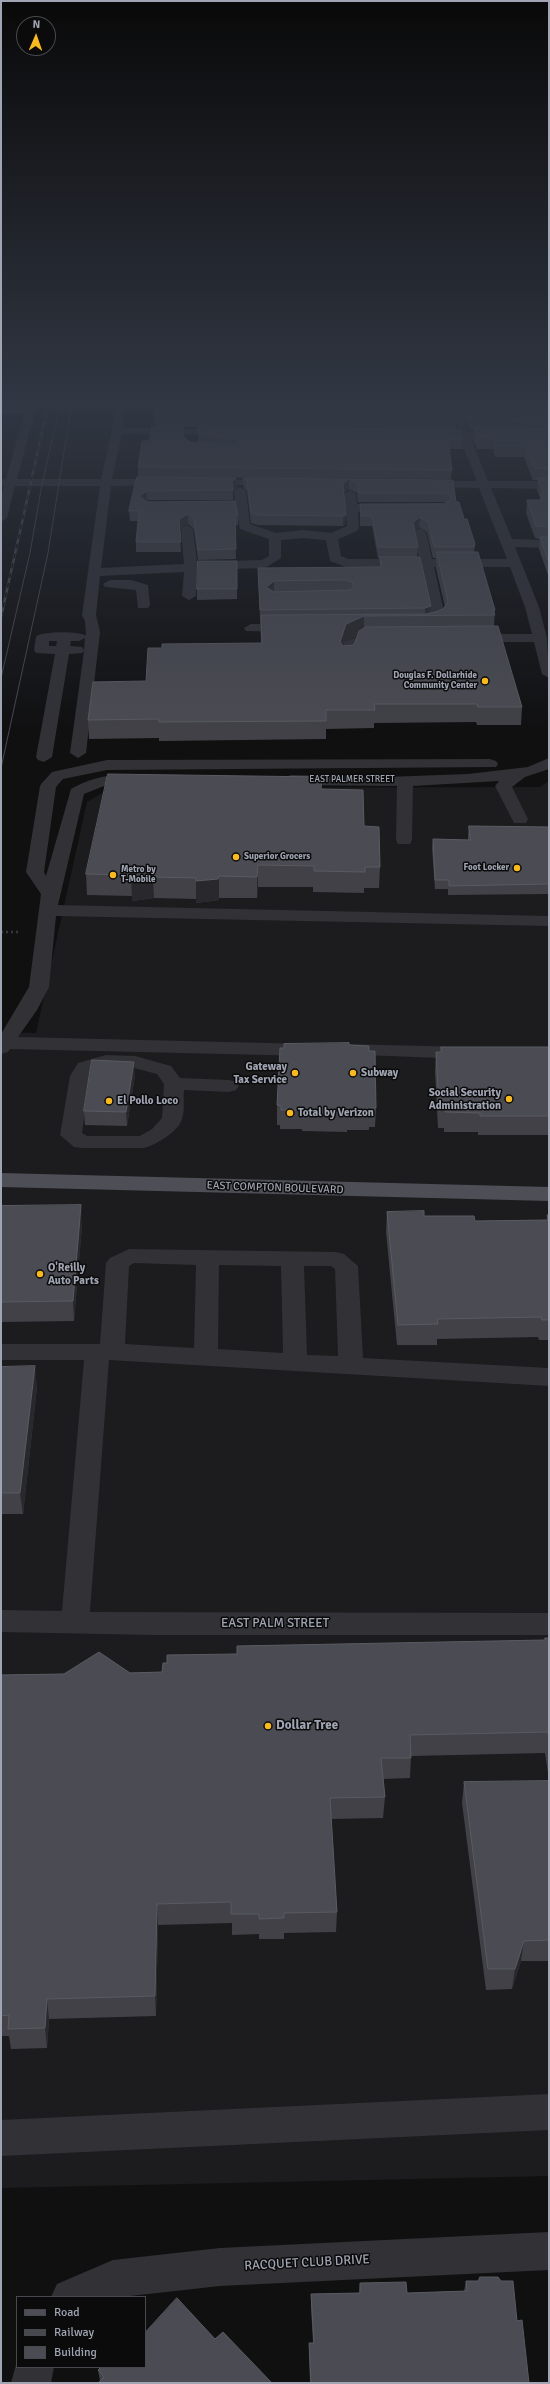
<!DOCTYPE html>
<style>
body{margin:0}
#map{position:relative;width:550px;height:2384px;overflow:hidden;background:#101011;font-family:Signika,sans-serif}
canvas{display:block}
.frame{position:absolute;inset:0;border:2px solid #a0a5b3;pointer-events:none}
.legend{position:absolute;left:16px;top:2296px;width:130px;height:72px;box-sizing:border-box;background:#0b0b0c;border:1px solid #47494f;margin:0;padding:5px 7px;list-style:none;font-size:12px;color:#a0a5b3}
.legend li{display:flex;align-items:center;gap:8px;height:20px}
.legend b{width:20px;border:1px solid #47494f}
.north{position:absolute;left:16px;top:16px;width:40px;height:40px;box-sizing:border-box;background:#0b0b0c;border:1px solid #47494f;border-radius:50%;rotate:2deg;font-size:11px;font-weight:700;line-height:16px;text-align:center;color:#a0a5b3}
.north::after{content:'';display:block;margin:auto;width:14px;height:18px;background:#f9b920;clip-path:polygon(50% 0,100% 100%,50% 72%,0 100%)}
</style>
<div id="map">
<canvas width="550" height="2384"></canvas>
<div class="frame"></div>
<ul class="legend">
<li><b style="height:5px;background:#4d4e56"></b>Road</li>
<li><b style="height:5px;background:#48494f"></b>Railway</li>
<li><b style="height:11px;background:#4b4c53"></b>Building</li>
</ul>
<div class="north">N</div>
</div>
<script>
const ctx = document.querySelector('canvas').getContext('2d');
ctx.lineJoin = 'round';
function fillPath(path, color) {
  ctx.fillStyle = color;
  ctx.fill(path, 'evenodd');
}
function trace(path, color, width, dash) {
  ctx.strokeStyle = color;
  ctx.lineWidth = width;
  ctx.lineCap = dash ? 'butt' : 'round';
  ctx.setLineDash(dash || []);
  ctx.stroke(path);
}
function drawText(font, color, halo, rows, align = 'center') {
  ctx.font = font + ' Signika,sans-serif';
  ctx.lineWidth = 3;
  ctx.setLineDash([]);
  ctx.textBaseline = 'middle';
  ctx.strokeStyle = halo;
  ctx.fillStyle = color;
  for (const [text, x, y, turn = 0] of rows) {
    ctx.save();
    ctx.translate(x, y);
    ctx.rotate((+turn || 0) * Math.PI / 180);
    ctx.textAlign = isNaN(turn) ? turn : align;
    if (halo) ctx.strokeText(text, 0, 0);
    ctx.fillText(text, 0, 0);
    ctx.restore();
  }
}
fillPath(new Path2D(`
 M549 781V2176L1 2188V1032L36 1033 87 802 110 788 540 787Z`), '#1c1c1e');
trace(new Path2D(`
 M1 932H18`), '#37383d', 2.5, [2, 3]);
fillPath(new Path2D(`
 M28 401H38L17 479H101L112 431 114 401H124L123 428 228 429 233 432 228 435 122 434 112 479H166L172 482 166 485 111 486 101 568 184 564 181 529 187 525 193 529 197 562 262 560 269 556V539L240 529 236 509 206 510 200 506 206 502H235L234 491 240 487 246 491 250 524 276 533 303 530 331 533 347 526 344 494 350 490 356 494 357 504 394 505 396 508 390 512H358L359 528 357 531 338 539 341 556 348 559H419L414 532 420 528 426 532 432 559H507L479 488 424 487 418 484 424 481H477L460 439 432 438 427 435 432 432H458L446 401H456L469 432 549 433V439H471L488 481H549V489L491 488 512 539 549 540V548L515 547 539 607 547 638 549 678 542 674 534 642H471L464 638 471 634H532L525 607 510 567H434L446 620 440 627 421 631 414 627 416 624 432 619 421 567H346L330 561 326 540 303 538 281 540V558L265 568 197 570 196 596 189 600 182 596 184 572 100 576 96 615 100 632 86 753 78 758 70 753 84 651 82 653 69 654 52 757 44 762 38 760 36 757 55 654 36 653 34 650 36 637C40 631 81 631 86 636L85 621 82 615 100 486H15L7 518 1 522V496L4 486H1V480L6 479 24 414H1V408H26ZM85 638 84 650 82 647 70 646 71 641H79ZM49 641H57L56 646H49Z
 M206 479 274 480 280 483 274 486 202 484 200 482 202 480Z
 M110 580H131L148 585 150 605 148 608H138L136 590 105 587 103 584Z
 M251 624H290L297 628 290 632 246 631 244 628Z
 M365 635H384L391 639C384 649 366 639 356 647L353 662H343C338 655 342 647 346 641Z
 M549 758V769L525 777 512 787 528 819 526 823H514L512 819 495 786 499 781 413 786 412 840 410 844H398L396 840 397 786 291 785 285 783 283 780 285 777 291 775 385 777 468 774 528 767Z
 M490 759 496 761 498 764 496 767 107 770 63 779 56 787 44 872 46 876 71 789C90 777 119 771 141 777L143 780 141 783 135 785 104 786 84 794 58 905 549 916V926L56 916 49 987 37 1010 18 1037 310 1044 317 1046 320 1050 317 1054 310 1056 10 1049 8 1052 1 1054V1034L29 987 41 894 26 872 40 786 42 783 52 772 107 760Z
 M344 1044 466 1047 473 1049 476 1053 473 1057 466 1059 337 1054 334 1050 337 1046Z
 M106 1055 135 1056 171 1066 180 1078 229 1080 236 1082 239 1086 236 1090 229 1092 184 1090C183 1099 185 1111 182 1119 179 1131 156 1145 144 1148H82L74 1147 60 1135 70 1076 78 1063ZM107 1067 134 1068 157 1074 164 1084 162 1118 152 1129 140 1136H87L82 1133 90 1076 93 1071Z
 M129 1249 336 1252 344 1254 358 1266 363 1358 549 1368V1386L109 1360 90 1612 549 1613V1635H152L1 1632V1610L62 1611 84 1360H1V1344H100L106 1263 110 1258ZM134 1263 196 1265 194 1348 125 1344 129 1266ZM219 1265 281 1266 283 1353 218 1349ZM304 1266H331L335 1269 338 1356 307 1355Z
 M549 2094V2130L1 2156V2120Z
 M549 2232V2270L220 2286 121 2297H51L57 2284 113 2260 220 2248Z
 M17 2361V2367H54L51 2383H11Z`), '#313136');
fillPath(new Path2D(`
 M1 1173 549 1187V1201L1 1187Z`), '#4d4e56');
trace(new Path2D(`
 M1 678 30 553 42 484 61 401
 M1 768 48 553 72 401`), '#48494f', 1);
const rail = new Path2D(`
 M1 617 49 401`);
trace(rail, '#48494f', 2.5);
trace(rail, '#0b0b0c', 1.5, [5]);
fillPath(new Path2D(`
 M138 401H449L456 419V430L463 439V449H449L452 470 451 479 138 477V467L155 427 154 416 157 406 138 405ZM184 427H198V443L190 442 184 437Z
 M456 401H549V578L539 549 540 539 535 538 526 513 527 500H540V497L537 490 538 480H533L524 457H495L493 449H477L473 440 474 431H470Z
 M137 477 237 488 233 491V500H147L146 501 238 515V525H235L236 559 198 560 194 529 188 524 180 529 181 552H136V542L138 521H130L129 511Z
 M243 478 453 480 456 502 475 544 474 552 495 610 494 626 522 707 521 725H477L476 722 374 723V728L326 729V739L159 741V738L89 739 88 720 146 681 162 648 261 643 258 568 380 567V558H378L372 526H360V504L445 503 444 502H358L357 493 349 489 344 493 345 525 343 526 258 525 251 523 247 491 244 488ZM419 527 427 532 433 558H436V568L445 607 443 609 435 612 431 613 417 557 418 547 415 531ZM357 636 354 645 344 646 345 642Z
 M237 561V599L197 600V589Z
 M321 789 364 826 380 867 379 888H364V893L313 892V887H258L257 898H219V900L196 903V899L154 898 132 901V896L87 895 86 874Z
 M469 826 549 827V894L448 895V889H435L432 848 433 839 468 840V835Z
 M349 1045 369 1051 376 1108 375 1127H369V1130H347V1132L302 1131V1129H280V1125H277V1105Z
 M441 1047H549V1135H478V1132H444V1128H438L435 1071 436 1052H441Z
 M135 1075 127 1126 85 1125 84 1111Z
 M1 1206 82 1225 74 1321 1 1322Z
 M387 1212 424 1216 475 1221 547 1220V1215H549V1340H539L538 1337 437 1339V1345H397L386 1232Z
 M1 1367 37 1387 23 1514H1Z
 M545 1638H549V1780L545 1753 411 1756 410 1778 383 1779 385 1797 383 1818 331 1819 337 1912 336 1932 284 1933V1939H259V1934L232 1935V1923L158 1925 156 2016 49 2019 47 2048 11 2049 9 2036H1V1675L162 1672 167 1663 237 1654V1646L544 1641Z
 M549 1781V1961H521L512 1989 486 1990 462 1803 464 1782Z
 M466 2281 517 2321 529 2383H310L309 2356V2343H313L311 2307V2294L359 2293 360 2283 407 2293 464 2291Z
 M215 2339 100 2381 98 2370Z`), '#414147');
fillPath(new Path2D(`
 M3 405V416L1 420V409Z
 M236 478 237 488 233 490 232 481Z
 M349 479V489L343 494V484Z
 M147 491V500L140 506 139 496Z
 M188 514V524L180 529 179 519Z
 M346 515 345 525 343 526V516Z
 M420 517 419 527 413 532V522Z
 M274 581V594L266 587Z
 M431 606 430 616H425V608Z
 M364 616V634L345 642 340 660V642L346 624Z
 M258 865V887L257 898V877Z
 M219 876V900L196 903V881Z
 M153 877 154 898 132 901 131 879Z
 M134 1062 135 1075 127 1126 126 1112Z
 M81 1205 82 1225 74 1321 73 1301Z
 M35 1366 37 1387 23 1514 20 1493Z
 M157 1904 158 1925 156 2016 155 1996Z
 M524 1941 521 1961 512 1989 515 1969Z
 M47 1999 49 2019 47 2048 45 2028Z`), '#29292d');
const building = new Path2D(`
 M158 401H449L456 419 154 416Z
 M462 401H549V422L471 419Z
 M152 427H184L183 436 190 442 232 446 239 442 237 438 198 434V427L460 430 463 439H448L452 470 138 467 142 441H149Z
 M474 428 549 429V469L534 468 524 446H496L493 437H478Z
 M137 477 236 478 232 481 233 490 147 491 139 496 147 502 235 501 238 515H235L236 549 198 550 194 519 188 514 179 519 181 542H136L139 511H129Z
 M243 478 453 480 456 502H459L464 519H467L475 544 474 547H434L428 522 420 517 413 522 418 547H378L372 516H361L360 504H445L452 498 445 493H359L357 483 349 479 343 484 346 515 343 516 258 515 251 513 247 481Z
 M538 478H549V527L536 526 527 500H543L540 494H544Z
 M540 537H549V562Z
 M437 552H478L495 610H493L495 615 364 616 346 624 340 642 343 646 354 645 359 631 366 627 498 626 522 707H478L477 704H374L375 710H326V721L159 722V719L88 720 93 682 146 681 148 648H162V644L262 643 261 615 426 614 435 612 443 609 448 602Z
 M380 557H420L431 606 425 608 260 610 258 568 381 567ZM345 580 352 582 354 587 350 590 274 592 266 587 274 581Z
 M198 561H237V589H197Z
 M108 774 322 777 321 789 363 790 364 826 379 827 380 867H365V872L314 871V866L258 865 257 877 219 876 218 879 196 881V878L153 877 131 879 132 875 86 874Z
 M469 826 549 827V884L449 886V880H435L433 839 470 840Z
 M349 1043V1045L369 1046V1051H375L376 1108H370V1111H348V1113L302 1112V1110H281V1106L277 1105 280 1048H284V1044Z
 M441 1047H549V1116H480V1113L445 1112V1109L439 1108 436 1052H441Z
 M92 1060 134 1062 126 1112 84 1111Z
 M81 1205 73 1301 1 1302V1206Z
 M424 1211V1216H474L475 1221 548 1220 547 1215H549V1320H542L541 1317 437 1319 438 1324 398 1325 387 1212Z
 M35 1366 20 1493H1V1367Z
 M545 1638H549V1740L548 1732 410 1735 411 1758H381L385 1797 330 1798 337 1912 284 1913V1918L259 1919V1914H231V1902L157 1904 155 1996 47 1999 45 2028 8 2029 9 2015 1 2016V1675L64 1674 99 1652 130 1673 162 1672 163 1663H167V1655L237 1654V1646L545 1640Z
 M549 1781V1940L524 1941 515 1969H488L464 1782Z
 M480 2277H498L501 2281H513L517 2321 522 2320 529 2383H311L309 2343H314L311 2294 360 2293V2283L406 2282 407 2293 467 2291 466 2281H478Z
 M177 2298 215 2339 223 2332 272 2383H98L104 2377 98 2370 101 2367H145V2333Z`);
fillPath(building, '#4b4c53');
trace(building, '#595a62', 1);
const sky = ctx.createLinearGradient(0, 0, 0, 734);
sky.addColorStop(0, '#090909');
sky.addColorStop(0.55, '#313743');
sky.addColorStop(1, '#31374300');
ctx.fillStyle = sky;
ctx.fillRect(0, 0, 550, 734);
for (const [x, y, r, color] of [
 [485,681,4,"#f9b920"],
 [236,857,4,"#f9b920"],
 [517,868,4,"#f9b920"],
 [113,875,4,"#f9b920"],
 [295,1073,4,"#f9b920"],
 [353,1073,4,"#f9b920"],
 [509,1099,4,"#f9b920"],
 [109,1101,4,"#f9b920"],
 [290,1113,4,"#f9b920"],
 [40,1274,4,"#f9b920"],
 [268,1726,4,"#f9b920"]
]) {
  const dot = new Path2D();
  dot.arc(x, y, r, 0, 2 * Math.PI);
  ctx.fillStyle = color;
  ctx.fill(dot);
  trace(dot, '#0b0b0c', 1.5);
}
drawText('bold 9px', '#a0a5b3', '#0b0b0c', [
 ["Douglas F. Dollarhide",477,676],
 ["Community Center",477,686],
 ["Superior Grocers",244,857,"left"],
 ["Foot Locker",509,868],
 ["Metro by",121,870,"left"],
 ["T-Mobile",121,880,"left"]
], 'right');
drawText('9px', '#a0a5b3', '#0b0b0c', [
 ["EAST PALMER STREET",352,780]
]);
drawText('bold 11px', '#a0a5b3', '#0b0b0c', [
 ["Gateway",287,1067,"right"],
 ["Tax Service",287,1080,"right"],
 ["Subway",361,1073],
 ["Social Security",501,1093,"right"],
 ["Administration",501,1106,"right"],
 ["El Pollo Loco",117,1101],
 ["Total by Verizon",298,1113],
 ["O'Reilly",48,1268],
 ["Auto Parts",48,1281]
], 'left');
drawText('11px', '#a0a5b3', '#0b0b0c', [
 ["EAST COMPTON BOULEVARD",275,1188,2]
]);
drawText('13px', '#a0a5b3', '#0b0b0c', [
 ["EAST PALM STREET",275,1624],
 ["RACQUET CLUB DRIVE",307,2263,-3]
]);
drawText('bold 13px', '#a0a5b3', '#0b0b0c', [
 ["Dollar Tree",276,1726]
], 'left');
</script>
